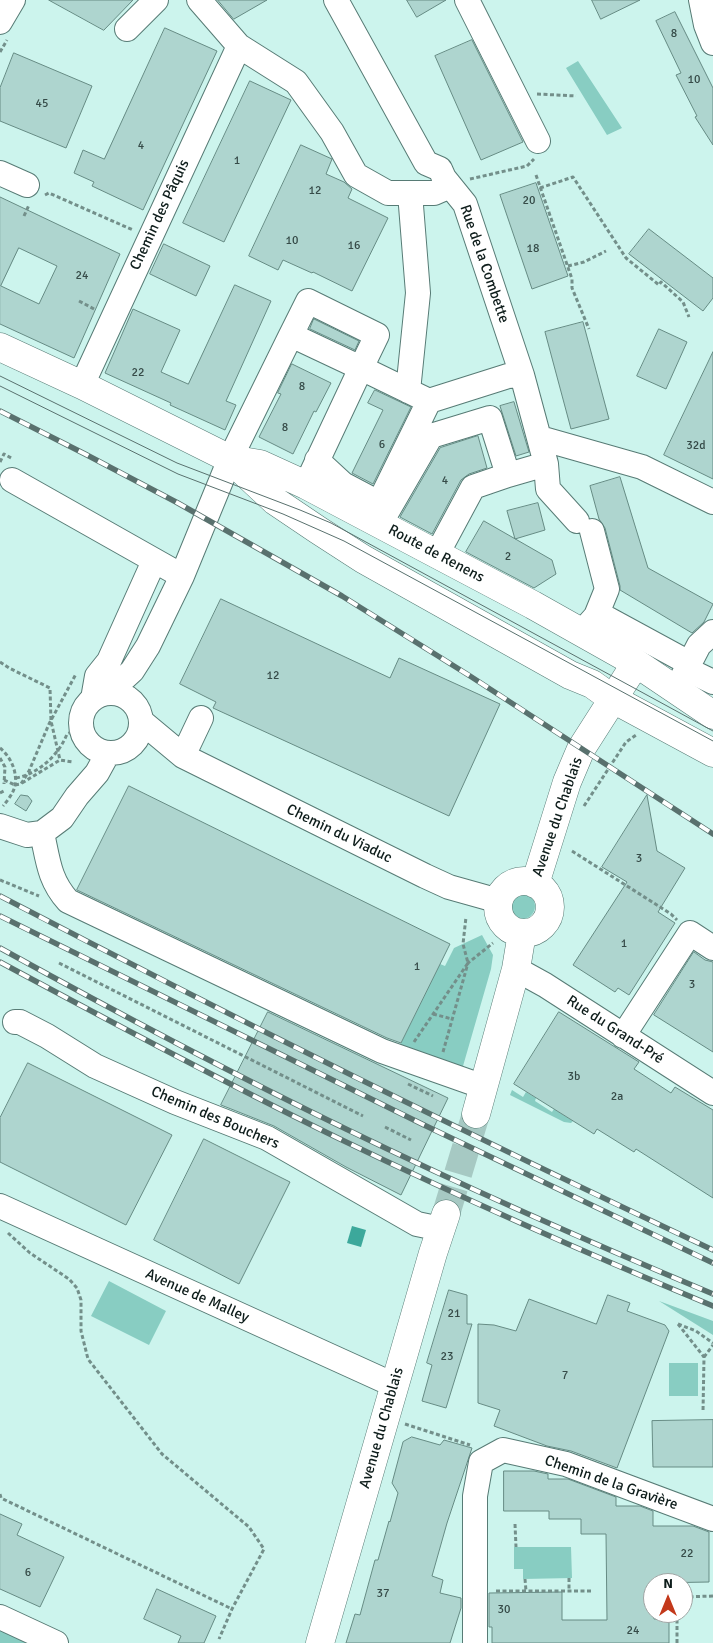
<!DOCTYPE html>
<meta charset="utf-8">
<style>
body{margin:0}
#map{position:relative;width:713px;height:1643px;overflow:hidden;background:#ccf4ed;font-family:Signika,sans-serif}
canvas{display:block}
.north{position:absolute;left:643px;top:1573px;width:50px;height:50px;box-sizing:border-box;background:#fff;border:1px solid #9fa5a4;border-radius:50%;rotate:0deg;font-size:14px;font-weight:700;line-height:20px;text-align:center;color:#0e1d1b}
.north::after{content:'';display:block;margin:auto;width:18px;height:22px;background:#c3391b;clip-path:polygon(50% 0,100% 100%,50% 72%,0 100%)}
</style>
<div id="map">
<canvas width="713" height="1643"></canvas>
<div class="north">N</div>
</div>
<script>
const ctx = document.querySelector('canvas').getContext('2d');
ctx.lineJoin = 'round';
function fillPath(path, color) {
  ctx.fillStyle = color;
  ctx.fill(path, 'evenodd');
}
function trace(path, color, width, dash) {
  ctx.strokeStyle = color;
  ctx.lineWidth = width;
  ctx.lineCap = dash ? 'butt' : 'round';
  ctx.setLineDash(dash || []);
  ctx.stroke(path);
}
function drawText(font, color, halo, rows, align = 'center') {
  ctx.font = font + ' Signika,sans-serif';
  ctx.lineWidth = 4;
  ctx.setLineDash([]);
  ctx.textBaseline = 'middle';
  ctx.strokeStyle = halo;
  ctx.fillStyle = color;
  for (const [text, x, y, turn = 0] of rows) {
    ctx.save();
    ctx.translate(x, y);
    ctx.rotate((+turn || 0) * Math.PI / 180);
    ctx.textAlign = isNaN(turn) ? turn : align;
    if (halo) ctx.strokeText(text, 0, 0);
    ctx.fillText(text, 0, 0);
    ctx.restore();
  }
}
fillPath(new Path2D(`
 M578 61 622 128 607 135 566 68Z
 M509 906a13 13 0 1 1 26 0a13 13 0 1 1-26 0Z
 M482 935 493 955 491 969 461 1073 399 1047 440 964 445 966 454 948Z
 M512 1090 523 1097 526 1092 536 1098 535 1101 552 1112 554 1109 573 1121 571 1123 564 1122 510 1095Z
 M109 1281 166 1311 149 1345 91 1316Z
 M659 1301 713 1321V1335Z
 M669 1363H698V1396H669Z
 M514 1547H571L572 1578 523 1579V1569H514Z
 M0 1628 28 1643H0Z`), '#88cdc2');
fillPath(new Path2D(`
 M352 1226 366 1230 361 1247 347 1243Z`), '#3ca89b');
const building = new Path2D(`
 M49 0H133L104 30Z
 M218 0H267L234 19Z
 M407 0H446L417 17Z
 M592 0H640L601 19Z
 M675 12 713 88V145L695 117 697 116 676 75 681 73 656 21Z
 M165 28 217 51 143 210 92 186 94 182 74 173 83 150 104 159Z
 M472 40 523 142 481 160 435 56Z
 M14 53 92 86 66 148 0 121V88Z
 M250 81 291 100 224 242 183 223Z
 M301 145 332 159 326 174 344 182 352 189 348 198 388 218 352 291 313 272 312 273 283 260 278 270 249 256Z
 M536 183 568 276 532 289 500 195Z
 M0 197 120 254 74 358 0 324ZM19 248 57 266 39 304 1 286Z
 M649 229 713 278V298L703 311 629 254Z
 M164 244 210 266 196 296 150 274Z
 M235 285 271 301 226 401 236 405 225 430 170 405 171 403 105 373 133 309 180 330 161 372 188 384Z
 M314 319 359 341 355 350 310 329Z
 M583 322 609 419 571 429 545 332Z
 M659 329 687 342 666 389 637 376Z
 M713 352V479L664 455Z
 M292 364 331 383 316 412 314 411 293 454 259 437 281 394 278 393Z
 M375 390 411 407 373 484 352 473 383 410 368 403Z
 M514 402 529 452 516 456 500 406Z
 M478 436 487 468 469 474 461 480 432 534 400 517 440 448Z
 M620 477 648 568 713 604 704 622 692 633 620 590V586L605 528 599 519 590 486Z
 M538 503 545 530 515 539 507 511Z
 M484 521 552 560 556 574 534 588 466 552Z
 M221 599 390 678 399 658 500 704 449 816 213 708 216 702 180 684Z
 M129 786 450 944 401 1043 387 1038 77 890Z
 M21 795 28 796 32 801 26 811 15 804Z
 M647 795 657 851 685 868 658 912 675 923 629 995 618 988 615 992 573 965 627 882 602 867Z
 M694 952 705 960 713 962V1052L654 1015Z
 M268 1012 448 1098 401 1195 346 1167 274 1126 221 1105Z
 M559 1012 639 1062 634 1069 671 1093 675 1087 713 1110V1198L636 1149 634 1152 597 1129 594 1134 514 1084Z
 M28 1063 172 1135 126 1225 0 1162V1118Z
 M204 1139 290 1182 239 1284 154 1240Z
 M449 1290 467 1295V1324H472L446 1408 422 1401 432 1365 427 1363Z
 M608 1295 630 1303 627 1311 665 1325 669 1331 617 1468 571 1451 547 1446 494 1426 500 1410 478 1403V1324L494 1325 516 1331 529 1299 596 1324Z
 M713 1420V1467H653L652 1421Z
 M412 1437 440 1445 444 1440 472 1448 447 1523 432 1576 443 1580 440 1593 461 1598V1608L450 1643H346L355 1614 360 1615 375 1560H378L389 1521 390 1522 398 1493 392 1483 403 1442Z
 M504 1471H534L548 1474V1479H568L616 1497V1506H640L653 1511V1526H693L709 1532V1582L653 1583 654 1619H669V1643H492V1627H489V1593L562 1592V1620H607L606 1534H581V1519H549V1511H504Z
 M0 1514 22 1524 17 1535 64 1557 40 1607 0 1589Z
 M157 1589 216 1616 204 1643H178L181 1636 144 1619Z`);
fillPath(building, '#aed5cf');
trace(building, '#668b84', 1);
trace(new Path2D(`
 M446 1214 476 1114`), '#a6c9c3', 28, [28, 14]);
const minor = new Path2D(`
 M199 0 239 46 296 82 332 132 356 175 388 193H434L450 186
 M336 0 426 163 440 169 444 178 465 204 522 375 546 464 548 489 577 521
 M467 0 538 141
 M701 0 706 25 713 43
 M0 22 13 0
 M127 29 156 0
 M0 173 27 185
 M291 335 308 301 377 335 361 368 429 401
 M82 385 239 46
 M408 391 418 293 410 193
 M540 438 642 467 713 502
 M317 460 343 484 379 503 429 401 508 376 522 375
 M508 475 546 464
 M12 480 182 576
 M380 524 431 436 490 418 508 475 473 487 437 554
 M596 616 608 619 689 663
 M581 633 596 616 607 589 592 531
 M686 669 713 682
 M683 676 699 645 713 632
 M108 693 132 671 148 646 182 576 230 459 291 335 361 368 306 485
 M81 723a30 30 0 1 1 60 0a30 30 0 1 1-60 0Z
 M93 699 97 676 109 661 154 561
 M141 721 183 756 425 876 449 887 499 901
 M183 756 201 718
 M0 826 27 835 42 833 62 818 77 796 97 773 108 753
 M42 833C48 860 49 880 68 901L382 1051 484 1087
 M516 969 545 985 713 1093
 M15 1022H20L47 1036 95 1066 175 1102 267 1138 417 1224 441 1229
 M623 1036 690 933 713 948
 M0 1206 394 1385
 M0 1617 56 1643
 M475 1643V1496L481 1462 503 1450 566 1464 713 1519`);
const major = new Path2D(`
 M0 347 82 385 230 459 275 501 318 530 363 559 570 675 592 684 613 699 713 753
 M230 459 260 464 306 485 533 605 636 663 713 715
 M498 907a26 26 0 1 1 52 0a26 26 0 1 1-52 0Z
 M535 884 567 782 581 749 636 663
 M476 1114 516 969 522 933
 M320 1643 433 1253 446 1214`);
trace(minor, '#577b75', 26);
trace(major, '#577b75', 29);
trace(new Path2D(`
 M0 52 7 40
 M537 94 576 96
 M536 175 572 279V288L589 329
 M470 179 527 166 534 159
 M540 188 573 177 626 258 659 285 661 282 683 302 689 317
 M45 195 49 193 133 230
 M24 216 29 205
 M568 266 584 262 606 251
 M79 301 96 310
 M0 462 4 454 13 459
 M0 662 9 668 50 688 51 721 60 760
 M0 748C11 757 19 774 14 789 12 795 7 801 3 806
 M0 758 5 767 4 784
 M16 778C38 774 59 755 67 734L82 728
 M22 783 60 760 73 762
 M15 785 21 784 29 771 49 724 76 674
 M0 793 4 791
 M584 806 626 742 636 735
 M572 851 671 914 677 920
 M0 880 39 896
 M59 963 363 1116
 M433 1014 452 1019
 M414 1042 468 963 463 944 466 917
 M443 1052 468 963 493 943
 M408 1084 433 1096
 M385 1127 411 1140
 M8 1233 30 1253 69 1279 77 1288 81 1300V1331L88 1359 162 1454 249 1527 264 1549 232 1609 219 1639
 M678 1324 704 1357 703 1412
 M678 1324 696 1331 713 1343
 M704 1357 713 1345
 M405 1424 470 1445
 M0 1494 1 1498 232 1609
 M515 1524 516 1547
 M569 1578V1591
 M525 1579 526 1591
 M496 1591H591
 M683 1597 713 1596
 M677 1613V1643`), '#738f8a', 3, [4, 2.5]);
trace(minor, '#fff', 24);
trace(major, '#fff', 28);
trace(new Path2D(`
 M0 376 177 463 300 510 331 523 713 731
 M0 386 178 474 283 514 344 541 713 741`), '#59716e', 1);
const rail = new Path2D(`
 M0 411 85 454 176 502 342 596 470 676 713 834
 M0 896C235 1019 473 1137 713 1250
 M0 916 424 1125 713 1263
 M0 948C114 1011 229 1072 346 1129 467 1188 589 1242 713 1294
 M0 962C113 1023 227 1084 342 1140 464 1199 588 1254 713 1306`);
trace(rail, '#59716e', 5.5);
trace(rail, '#fff', 4, [11]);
trace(new Path2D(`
 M4 780 15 785`), '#738f8a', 3, [4, 2.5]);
drawText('12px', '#364b48', null, [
 ["8",674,34],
 ["10",694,80],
 ["45",42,104],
 ["4",141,146],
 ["1",237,161],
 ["12",315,191],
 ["20",529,201],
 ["10",292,241],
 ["16",354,246],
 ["18",533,249],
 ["24",82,276],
 ["22",138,373],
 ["8",302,387],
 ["8",285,428],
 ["6",382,445],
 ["32d",696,446],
 ["4",445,481],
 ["2",508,557],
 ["12",273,676],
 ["3",639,859],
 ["1",624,944],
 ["1",417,967],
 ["3",692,985],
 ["3b",574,1077],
 ["2a",617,1097],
 ["21",454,1314],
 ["23",447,1357],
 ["7",565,1376],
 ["22",687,1554],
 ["6",28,1573],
 ["37",383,1594],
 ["30",504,1610],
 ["24",633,1631]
]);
drawText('15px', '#0e1d1b', '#fff', [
 ["Chemin des Pâquis",160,215,-65],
 ["Rue de la Combette",484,264,71],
 ["Route de Renens",436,554,28],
 ["Avenue du Chablais",558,817,-71],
 ["Chemin du Viaduc",339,834,26],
 ["Rue du Grand-Pré",615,1030,33],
 ["Chemin des Bouchers",215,1118,23],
 ["Avenue de Malley",197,1296,24],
 ["Avenue du Chablais",382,1428,-74],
 ["Chemin de la Gravière",611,1483,19]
]);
</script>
